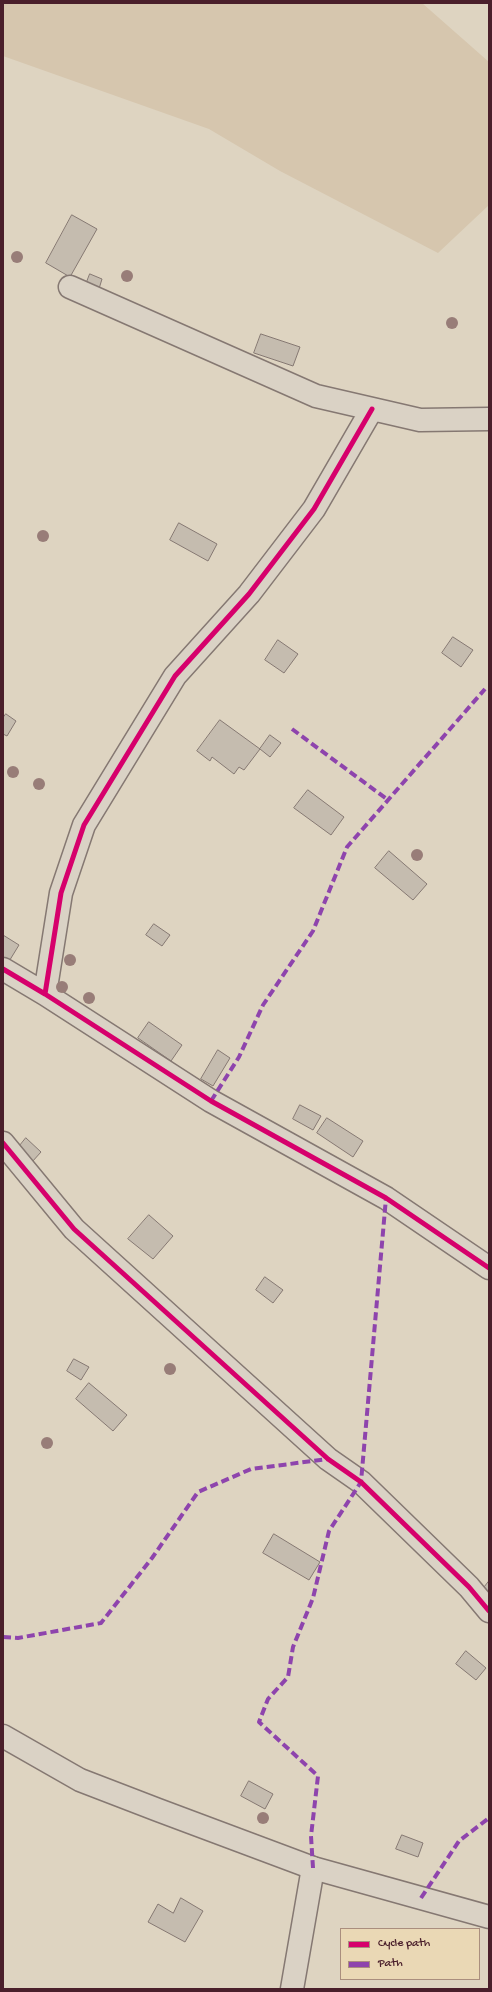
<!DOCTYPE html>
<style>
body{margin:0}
#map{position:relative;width:492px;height:1992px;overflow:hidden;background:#ded4c1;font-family:"Gochi Hand",sans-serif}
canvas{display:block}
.frame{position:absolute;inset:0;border:4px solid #4a1f2b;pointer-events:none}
.legend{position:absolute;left:340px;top:1928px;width:140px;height:52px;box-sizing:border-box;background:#ead8b5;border:1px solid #aa8e7e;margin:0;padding:5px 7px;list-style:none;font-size:12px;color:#4a1f2b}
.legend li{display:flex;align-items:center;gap:8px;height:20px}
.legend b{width:20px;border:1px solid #aa8e7e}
</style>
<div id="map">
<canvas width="492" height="1992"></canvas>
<div class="frame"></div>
<ul class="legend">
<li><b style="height:5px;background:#d6006c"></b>Cycle path</li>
<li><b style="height:5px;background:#8e44ad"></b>Path</li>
</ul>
</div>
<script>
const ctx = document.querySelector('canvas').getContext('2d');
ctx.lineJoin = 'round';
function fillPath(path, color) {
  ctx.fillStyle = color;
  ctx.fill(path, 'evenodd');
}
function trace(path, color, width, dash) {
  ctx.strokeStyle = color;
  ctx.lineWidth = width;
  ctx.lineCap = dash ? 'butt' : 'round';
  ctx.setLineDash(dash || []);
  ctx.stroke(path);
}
fillPath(new Path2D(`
 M3 3H422L489 62V205L438 253 280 171 209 129 3 56Z`), '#d6c6ae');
const building = new Path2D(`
 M72 215 97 229 70 277 46 263Z
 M90 274 102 279 98 292 85 287Z
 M261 334 300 347 293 366 254 353Z
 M179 523 217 544 208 561 170 540Z
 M453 637 473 650 461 667 442 653Z
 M278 640 298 654 284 673 265 660Z
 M6 714 16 721 7 736 3 734V718Z
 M220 720 260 749 244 770 239 767 234 774 212 757 210 761 197 751Z
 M270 735 281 743 270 757 260 749Z
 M308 790 344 817 331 835 294 808Z
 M389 851 427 884 413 900 375 868Z
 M154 924 170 935 162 946 146 935Z
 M3 935 19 945 8 963 3 960Z
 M149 1022 182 1045 171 1061 138 1038Z
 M218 1050 230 1058 213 1086 201 1079Z
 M300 1105 321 1116 313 1130 293 1119Z
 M327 1118 363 1141 353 1157 317 1133Z
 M26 1138 41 1152 32 1162 18 1148Z
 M149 1215 173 1236 153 1259 128 1239Z
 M265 1277 283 1290 273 1303 256 1290Z
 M74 1359 89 1367 81 1380 67 1371Z
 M89 1383 127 1415 113 1431 76 1399Z
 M274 1534 320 1562 309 1580 263 1553Z
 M489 1581V1594L483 1589Z
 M466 1651 486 1668 476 1680 456 1664Z
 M249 1781 273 1794 265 1809 241 1796Z
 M402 1835 423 1843 418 1857 396 1849Z
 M181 1898 203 1911 185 1942 148 1922 158 1904 173 1913Z`);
fillPath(building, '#c5bcaf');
trace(building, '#857872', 1);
const minor = new Path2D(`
 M70 287 316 396 420 420 489 419
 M3 969 45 994 211 1101 386 1198 489 1268
 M45 994 61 893 84 825 175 676 249 594 314 509 372 409
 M3 1143 74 1229 328 1459 361 1482 469 1587 489 1611
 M292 1989 313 1868`);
const tertiary = new Path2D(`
 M3 1736 80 1780 158 1810 313 1868 489 1917`);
trace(minor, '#857872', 25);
trace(tertiary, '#857872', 25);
trace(minor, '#dad2c5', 22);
trace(tertiary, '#dad2c5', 22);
trace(new Path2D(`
 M292 729 388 800
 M211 1101 239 1057 263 1005 313 931 347 847 485 689
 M3 1637 18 1638 101 1623 152 1558 198 1492 251 1469 328 1459
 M313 1868 311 1836 318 1776 259 1722 268 1699 288 1677 293 1647 313 1598 329 1531 361 1482 386 1198
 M421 1898 459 1841 489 1818`), '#8e44ad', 4, [8, 4]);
trace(new Path2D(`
 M3 969 45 994 211 1101 386 1198 489 1268
 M45 994 61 893 84 825 175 676 249 594 314 509 372 409
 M3 1143 74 1229 328 1459 361 1482 469 1587 489 1611`), '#d6006c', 5);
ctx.fillStyle = '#987d78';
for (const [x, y] of [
 [17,257],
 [127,276],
 [452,323],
 [43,536],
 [13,772],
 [39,784],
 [417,855],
 [70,960],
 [62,987],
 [89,998],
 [170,1369],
 [47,1443],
 [263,1818]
]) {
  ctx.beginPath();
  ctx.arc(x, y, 6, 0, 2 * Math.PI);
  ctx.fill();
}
</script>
